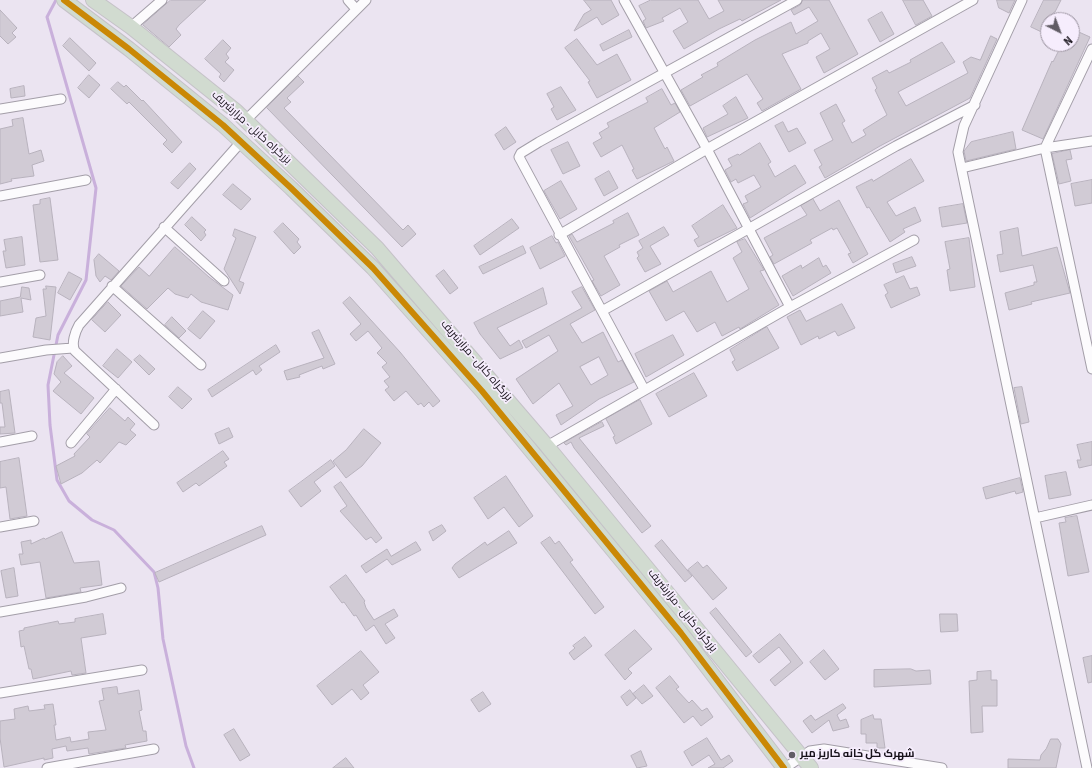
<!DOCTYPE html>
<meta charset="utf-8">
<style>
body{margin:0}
#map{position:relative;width:1092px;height:768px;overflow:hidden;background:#ebe4f1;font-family:"Source Sans 3",sans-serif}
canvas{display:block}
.north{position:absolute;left:1040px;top:12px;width:40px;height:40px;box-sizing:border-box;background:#f6edfd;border:1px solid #9d95a2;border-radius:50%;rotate:138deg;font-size:11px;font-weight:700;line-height:16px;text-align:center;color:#17121a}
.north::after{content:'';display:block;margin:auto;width:14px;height:18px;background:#615c65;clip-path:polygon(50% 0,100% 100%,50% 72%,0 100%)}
</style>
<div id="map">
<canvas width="1092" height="768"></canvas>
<div class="north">N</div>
</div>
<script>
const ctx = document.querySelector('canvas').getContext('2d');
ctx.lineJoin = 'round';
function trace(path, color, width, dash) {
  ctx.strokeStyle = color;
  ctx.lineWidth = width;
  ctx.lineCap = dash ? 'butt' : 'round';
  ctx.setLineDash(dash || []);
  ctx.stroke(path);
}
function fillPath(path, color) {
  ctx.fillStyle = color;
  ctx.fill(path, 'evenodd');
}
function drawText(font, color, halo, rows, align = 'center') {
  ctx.font = font + ' "Source Sans 3",Cairo,sans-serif';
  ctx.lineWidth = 3.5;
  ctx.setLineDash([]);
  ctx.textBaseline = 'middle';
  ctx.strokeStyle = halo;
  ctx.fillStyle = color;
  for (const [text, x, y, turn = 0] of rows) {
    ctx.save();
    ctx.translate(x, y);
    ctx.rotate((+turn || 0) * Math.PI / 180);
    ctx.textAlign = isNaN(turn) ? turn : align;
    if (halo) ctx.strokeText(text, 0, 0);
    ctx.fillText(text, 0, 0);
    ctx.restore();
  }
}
trace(new Path2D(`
 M56 0 47 17 96 188 86 280 58 335 48 385 50 425 57 480 69 501 92 520 114 530 154 572 158 588 163 639 186 746 194 768`), '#c9b0db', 3);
const building = new Path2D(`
 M171 0H206L179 25 176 29 181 35 169 47 143 25Z
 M584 0H611L619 15 602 25 597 17 574 31 584 14 591 10Z
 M651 0H698L709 19 724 11 718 0H781L742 21 740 19 719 29 684 49 673 31 688 22 680 8 662 18 664 21 646 28 643 21 646 19 639 6Z
 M803 0H829L858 54 824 73 816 57 830 49 821 33 808 41V43L782 54 801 89 762 111 757 103 763 99 747 74 690 106 681 90 703 77 701 75 718 66 717 63 755 40 791 22 796 34 818 21 809 7 794 15 791 10 800 5Z
 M903 0H923L932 16 916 25Z
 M997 0H1015L1009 13 999 8Z
 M1044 0H1061L1055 12H1054L1050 20H1048V35L1031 27Z
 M0 10 17 28 12 33 16 37 8 44 0 36Z
 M882 12 894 34 880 42 868 20Z
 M1072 29 1090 37 1043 139 1022 130 1052 61 1053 62 1062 44H1072Z
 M629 30 632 37 603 51 600 45Z
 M991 36 997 39 970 98 880 146 825 178 819 167 822 165 814 150 833 140 820 113 836 104 845 121 842 123 852 143 866 135 863 130 887 115 875 90 877 88 872 78 887 70 889 73 911 62 910 60 942 42 955 62 898 92 906 106 968 73 963 62 971 57 980 60Z
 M70 38 96 63 89 71 63 46Z
 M577 39 597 65 617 54 631 80 597 98 588 82 590 81 565 48Z
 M223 40 231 48 226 54 229 58 225 62 234 70 224 82 219 77 221 74 205 59Z
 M89 75 100 85 89 98 78 88Z
 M298 76 304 82 287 98 291 102 284 108 403 230 408 225 416 234 402 247 267 108Z
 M118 82 124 87 126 85 142 101 143 100 182 142 172 153 163 144 167 140 129 102 127 104 111 89Z
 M24 86 25 96 11 98 10 89Z
 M561 87 576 110 557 120 551 109 554 107 547 94Z
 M662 89 671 105 675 103 680 112 654 128 665 149 667 147 674 161 637 179 632 170 634 169 622 145 601 157 593 143 602 138 599 133 609 127 607 123 648 102 646 98Z
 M736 97 748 118 707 137 703 128 728 114 723 106Z
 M23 118 29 154 41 150 44 161 32 165 34 176 11 179 12 181 0 184V129L13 126 12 120Z
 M783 122 788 132 797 128 806 143 789 152 775 126Z
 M506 127 516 142 504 150 495 135Z
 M1013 132 1016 149 966 161 964 151 971 142Z
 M568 142 580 166 563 174 551 150Z
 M760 143 771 162 768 164 775 177 795 165 806 183 750 218 743 204 748 202 745 196 761 187 754 175 738 183 736 179 731 182 725 170 732 166 728 159 738 154 739 155Z
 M1070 150 1072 159 1066 160 1071 181 1059 184 1052 154Z
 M911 159 924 181 887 202 896 216 915 207 921 221 903 229 905 232 890 242 869 207 867 208 856 187 872 179 873 181Z
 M190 163 196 169 178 189 171 183Z
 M609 171 618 188 604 196 595 179Z
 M1092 180V203L1075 206 1071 184Z
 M561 181 577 209 560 219 544 191Z
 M233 184 251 199 241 210 223 195Z
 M50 198 58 260 40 262 33 205 40 204V200Z
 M813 199 820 211 839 200 868 254 853 263 848 254 851 253 837 228 833 230 832 228 810 240 812 243 774 264 770 257 773 255 764 238 807 215 801 206Z
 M963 204 967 223 942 227 939 208Z
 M723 205 737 228 698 247 694 240 699 237 692 226Z
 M628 213 639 235 619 245 620 247 604 256 620 285 601 296 592 281 594 280 569 236 572 234 577 242 614 223 613 221Z
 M192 217 206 230 204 232 206 235 201 241 185 225Z
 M512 219 519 228 480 255 474 246Z
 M283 223 299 239 297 242 301 247 294 254 274 232Z
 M664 227 669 235 650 246 661 264 645 272 637 258 639 256 637 252 643 248 639 241Z
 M1018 228 1022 256 1057 247 1070 293 1031 302 1032 304 1009 310 1005 293 1034 285V282H1037L1033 265 1000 272 997 255 1003 254 1000 232Z
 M235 229 256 237 239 281 244 283 240 294 224 269 236 238 233 236Z
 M552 236 556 243 558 242 565 256 540 269 530 248Z
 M22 237 25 265 6 268 3 251H6L4 240Z
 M969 238 975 287 950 291 947 270 950 269 945 242Z
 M745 239 764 270 760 271 779 305 740 329 739 327 722 336 715 322 697 332 684 311 666 321 649 291 667 281 673 292 711 271 727 302 749 289 733 258 742 252 737 242Z
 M523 246 526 253 483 274 479 267Z
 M175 247 209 277 233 295 228 310 201 302 191 294 188 298 175 294 168 288 147 309 121 286 139 267 149 276Z
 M99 254 119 271 111 280 105 276 100 282 96 276 94 260Z
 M912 257 916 266 896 273 893 264Z
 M819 258 823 267 826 265 831 273 793 296 782 276 801 265 802 268Z
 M444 270 458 288 450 294 436 276Z
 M69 272 82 279 70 300 58 293Z
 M904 276 910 289 917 287 920 295 891 308 885 295 888 293 884 285Z
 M46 286 56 287 50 340 33 337 36 318 46 316 43 289H46Z
 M22 287 29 288 31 300 21 298 23 312 0 316V301L20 297Z
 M582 287 595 310 570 324 582 343 603 332 618 362 622 360 634 382 599 399 561 425 556 415 573 406 559 383 533 404 516 379 558 351 549 335 526 348 522 341 582 308 572 292ZM599 357 608 375 591 385 580 367Z
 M543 288 547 304 497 328 510 346 519 340 523 348 500 359 480 334 474 323Z
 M350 297 400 352 440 401 433 407 429 402 424 407 421 403 418 405 406 391 394 401 385 390 389 387 384 381 390 377 382 367 387 363 377 353 382 348 368 331 356 341 350 334 361 324 343 303Z
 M108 302 121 315 105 332 92 320Z
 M842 304 855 328 838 336 835 331 819 339 818 336 801 345 787 317 800 310 806 321Z
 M203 311 215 321 200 339 188 329Z
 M172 317 186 331 179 338 165 325Z
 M767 327 779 348 737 371 732 362 735 360 730 350Z
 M319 330 335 364 323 369 322 366 299 375 300 377 287 380 284 371 324 358 312 333Z
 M673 335 684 355 646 377 635 354Z
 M276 345 280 352 259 366 262 370 256 375 253 370 212 397 208 390Z
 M117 349 132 362 118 378 103 366Z
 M140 355 155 369 149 375 134 360Z
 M63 356 72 366 64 373 94 398 81 414 53 391 61 382 54 374 57 362Z
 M694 373 707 396 669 417 656 394Z
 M178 387 192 399 182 409 169 397Z
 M1022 387 1029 422 1021 424 1014 388Z
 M9 390 15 433 0 434V427H5L2 403H0V392Z
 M640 400 652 424 616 444 613 437 615 436 606 419Z
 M110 408 125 421 128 417 135 424 130 430 136 435 126 445 119 442 100 463 97 460 82 473 61 484 56 466 75 456 74 454 90 437 87 434Z
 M602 422 604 426 579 438 651 526 642 533 574 448 571 442 566 445 564 443Z
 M229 428 233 437 219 444 215 434Z
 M364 429 381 443 362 466 346 478 333 461 346 450Z
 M1092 442V465L1079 468 1077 460H1081L1077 445Z
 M223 451 229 459 224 462 227 466 199 486 196 483 183 492 177 483Z
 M19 458 27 516 10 519 6 487 0 488V462Z
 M331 460 335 466 314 482 321 491 301 507 289 491Z
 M1066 472 1071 495 1049 499 1045 476Z
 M506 476 533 516 519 527 504 507 488 519 474 498Z
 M1020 478 1023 492 1016 494 1015 491 986 499 983 488Z
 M341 482 382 538 376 543 371 537 366 540 340 511 347 506 334 487Z
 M1077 516 1089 572 1068 576 1059 523 1066 522 1065 518Z
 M442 525 446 531 433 541 429 532Z
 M262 526 266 535 159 582 155 573Z
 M509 531 517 543 459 578 452 568 455 564 485 542 487 545Z
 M62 532 74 563 99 561 102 585 80 588 81 592 46 598 40 562 21 565 19 554H23L21 542 31 540V544L44 538 45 539Z
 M550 537 555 544 559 541 573 560 570 562 604 607 595 614 541 543Z
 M662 540 692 576 685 582 655 546Z
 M416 542 421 550 392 565 387 559 366 573 361 566 387 549 391 556Z
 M698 562 703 568 707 565 727 588 713 600 688 570Z
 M14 568 18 596 6 598 1 571Z
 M346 575 365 601 364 602 366 608 374 620 394 609 398 616 385 624 395 638 386 644 374 625 366 631 356 615 354 616 344 602 342 603 330 587Z
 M716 608 752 652 746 657 710 613Z
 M103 614 106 634 81 638 86 673 72 675 71 671 33 679 31 669H29L24 646 21 647 19 631 24 630V628L58 621 59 624 75 622V619Z
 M940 614H957L958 631 941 632Z
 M635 630 652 649 628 669 632 673 625 680 605 655Z
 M780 634 803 663 775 686 770 680 791 662 779 647 759 663 753 656Z
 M585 637 592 646 574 660 569 653 575 648 573 646Z
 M824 650 839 669 825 680 810 662Z
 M361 651 379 672 363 685 369 693 361 700 352 689 332 705 317 686Z
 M1092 656V682L1088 683 1083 658Z
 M911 669 916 671 930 670 931 684 874 687V670Z
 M991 671V680H997V706H982L983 732 971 733 969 681 977 680V672Z
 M670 676 679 687 676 689 689 703 692 700 702 711 707 708 713 717 701 726 693 716 684 723 656 688Z
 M644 685 653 696 642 704 633 694Z
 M117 687 118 694 139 690 142 710 139 711 143 731H146L147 741 125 745 126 748 89 754 88 748 67 751 66 746 52 749 53 758 44 760V758L4 767 0 738V721L15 719 14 709 28 706 29 711 45 709 44 705 53 704 56 725H54L56 740 70 737 71 742 89 739 88 732 106 730 99 701 104 700 102 689Z
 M630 690 636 698 627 706 621 697Z
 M483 692 491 704 479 712 471 700Z
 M843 704 846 708 837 715 840 721 846 719 849 727 833 731 829 720 812 733 803 721 811 715 815 720Z
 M873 715 874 719H881L885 748H877V743H866V734H861V720Z
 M234 729 250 755 240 761 224 735Z
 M707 738 721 760 729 755 733 761 723 768H708L715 764 709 755 692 766 684 752Z
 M1051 739H1058L1061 744 1056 768H1008V759L1040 760 1041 755 1046 749Z
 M641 751 647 766 637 768 631 756Z
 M346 758 354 768H333Z`);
fillPath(building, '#d1cbd5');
trace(building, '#b8b2bd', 1);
const minor = new Path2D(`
 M348 0 356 9
 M624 0 707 149 790 307
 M1022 0 964 126 958 152 1087 768
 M131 27 162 0
 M1092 49 1045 148 1092 369
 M0 109 61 99
 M246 120 366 0
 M962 168 1045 148 1092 141
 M0 196 86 180
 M164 227 224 281
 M559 235 707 149 973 0
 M0 282 40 275
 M112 286 201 365
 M602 311 896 146 975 105
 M0 358 46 350 73 348
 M644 389 519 157 521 153 539 142 797 0
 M154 425 75 351C71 344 75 332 79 325L241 142
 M0 442 32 436
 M71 443 116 389
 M547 446 790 307 914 240
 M1035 518 1092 505
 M0 527 34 521
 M0 612 86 597 121 588
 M0 693 142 670
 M47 768 154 749
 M785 768 810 751 824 749 942 768`);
const highway = new Path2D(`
 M64 0 129 49 223 125 291 188 373 268 482 391 681 633 784 768
 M93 0 131 27 236 111 377 248 547 446 811 768`);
trace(minor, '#a39ea8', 11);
trace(highway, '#c5c2c8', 16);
trace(minor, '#fcfbfd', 9);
trace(highway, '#d1dbd0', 14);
trace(new Path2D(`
 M64 0 129 49 223 125 291 188 373 268 482 391 681 633 784 768`), '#ca8805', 6);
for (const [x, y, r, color] of [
 [792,755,4,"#615c65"]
]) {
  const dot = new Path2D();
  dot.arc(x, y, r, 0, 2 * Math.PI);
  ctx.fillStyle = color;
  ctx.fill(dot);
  trace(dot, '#f6edfd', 1.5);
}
drawText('11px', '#17121a', '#f6edfd', [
 ["بزرگراه کابل - مزارشریف",251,128,42],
 ["بزرگراه کابل - مزارشریف",476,361,49],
 ["بزرگراه کابل - مزارشریف",682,611,51]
]);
drawText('bold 11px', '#17121a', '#f6edfd', [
 ["شهرک گل خانه کاریز میر",800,755]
], 'left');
</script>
